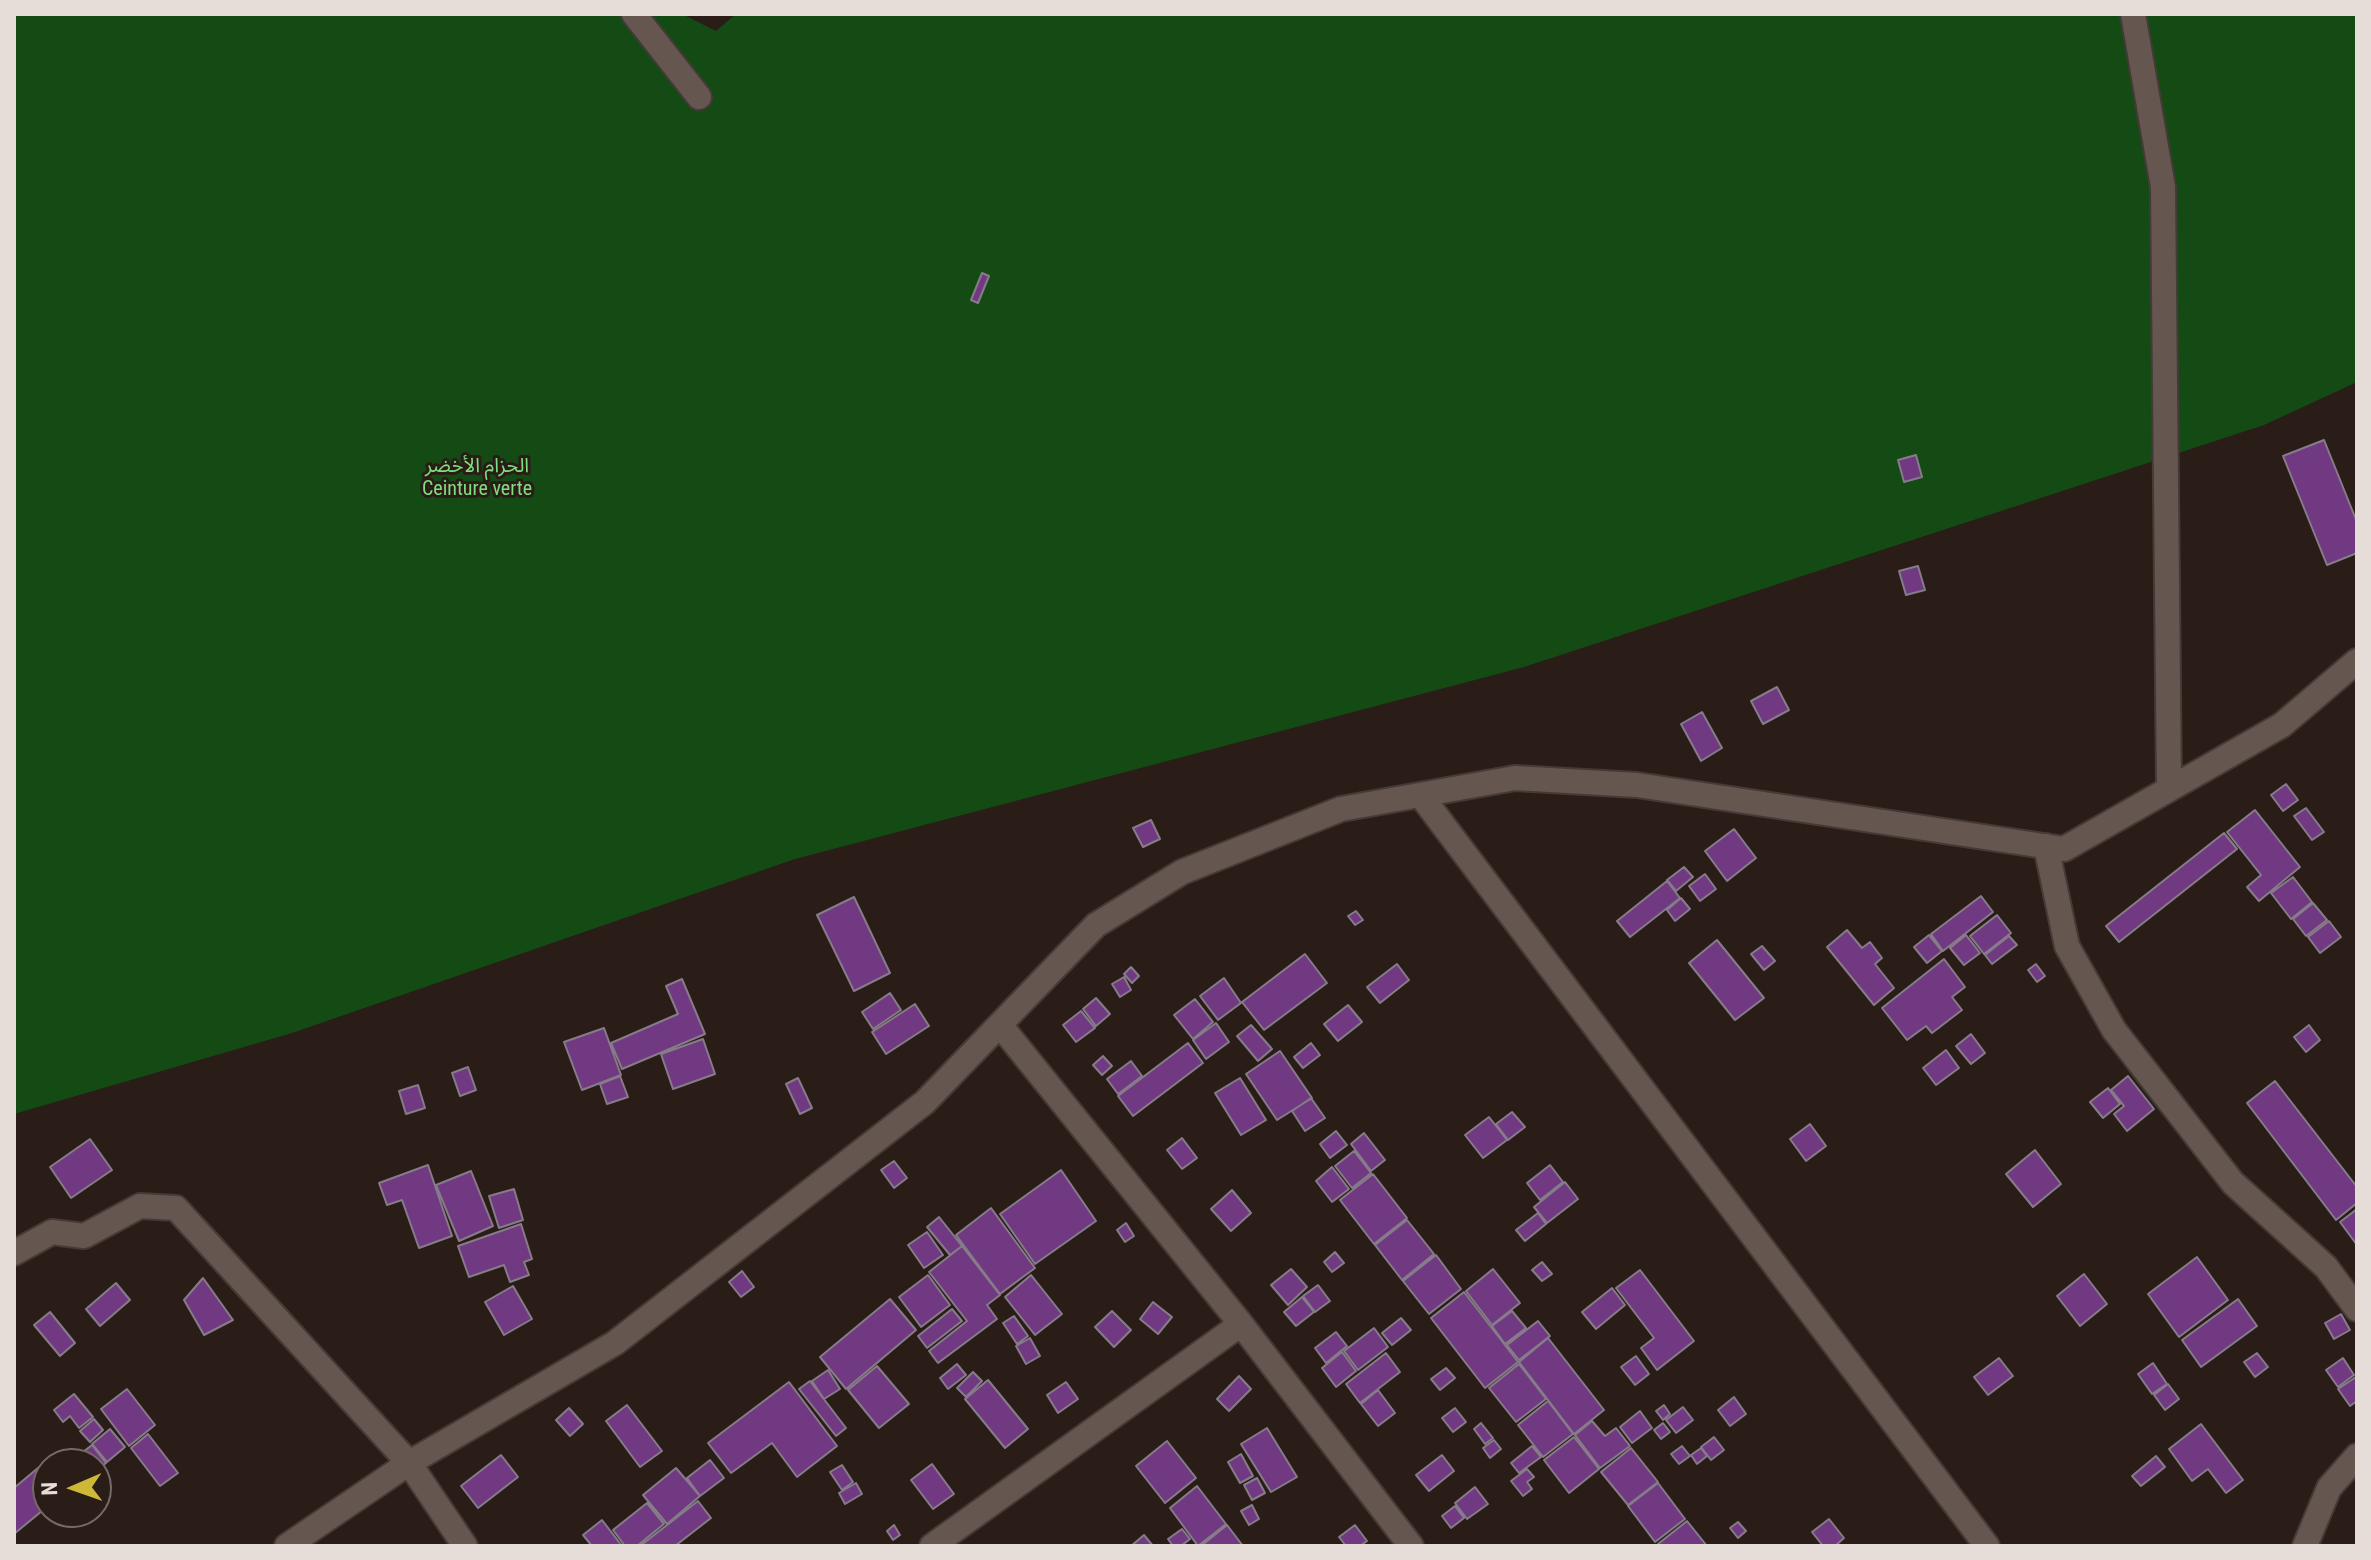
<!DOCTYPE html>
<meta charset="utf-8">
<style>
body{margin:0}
#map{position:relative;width:2371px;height:1560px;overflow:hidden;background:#2a1d17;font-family:"Roboto Condensed",sans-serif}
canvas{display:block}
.frame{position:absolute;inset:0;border:16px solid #e6ddd9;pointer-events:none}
.north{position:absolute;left:32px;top:1448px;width:80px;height:80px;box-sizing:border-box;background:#2a1d17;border:2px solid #756a65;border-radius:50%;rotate:268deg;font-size:22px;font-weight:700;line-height:32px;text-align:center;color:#e6ddd9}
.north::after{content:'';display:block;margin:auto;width:28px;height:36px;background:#ceb837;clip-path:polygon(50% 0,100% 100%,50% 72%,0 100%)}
</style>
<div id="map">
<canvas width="2371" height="1560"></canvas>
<div class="frame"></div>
<div class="north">N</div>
</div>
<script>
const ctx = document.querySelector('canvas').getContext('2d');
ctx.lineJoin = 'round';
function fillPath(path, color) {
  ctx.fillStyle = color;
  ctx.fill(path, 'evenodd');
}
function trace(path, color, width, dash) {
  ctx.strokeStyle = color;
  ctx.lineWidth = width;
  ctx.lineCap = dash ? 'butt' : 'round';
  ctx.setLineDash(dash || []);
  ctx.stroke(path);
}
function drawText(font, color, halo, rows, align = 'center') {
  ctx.font = font + ' "Roboto Condensed","Noto Sans Arabic",sans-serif';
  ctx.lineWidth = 6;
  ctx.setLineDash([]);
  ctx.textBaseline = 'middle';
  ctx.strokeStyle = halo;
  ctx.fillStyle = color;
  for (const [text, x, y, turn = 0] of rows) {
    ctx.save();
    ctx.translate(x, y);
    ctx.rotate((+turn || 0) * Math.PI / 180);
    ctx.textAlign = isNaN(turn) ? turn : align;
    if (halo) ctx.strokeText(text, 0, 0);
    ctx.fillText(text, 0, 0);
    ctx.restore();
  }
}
fillPath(new Path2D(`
 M14 14H682L716 31 736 14H2357V382L2264 425 1524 667 795 859 292 1033 14 1114Z`), '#144b15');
const building = new Path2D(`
 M982 273 989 276 978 303 971 300Z
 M2324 440 2357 522V553L2327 565 2283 456Z
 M1916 455 1922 477 1904 482 1898 460Z
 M1918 566 1925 590 1906 595 1899 571Z
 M1777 687 1789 710 1763 724 1751 701Z
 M1702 712 1722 748 1701 761 1681 724Z
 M2286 784 2298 800 2283 811 2271 795Z
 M2306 808 2324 832 2312 840 2294 816Z
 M2255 810 2300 867 2259 901 2247 887 2261 875 2227 832Z
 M1151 820 1160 839 1143 847 1133 828Z
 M1734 829 1756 858 1727 881 1705 851Z
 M2224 833 2237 849 2119 942 2106 926Z
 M1684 867 1693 877 1676 891 1667 880Z
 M1705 874 1716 889 1700 901 1689 886Z
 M2293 877 2312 902 2291 919 2271 893Z
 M1667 881 1680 898 1630 937 1617 921Z
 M1981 896 1993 912 1943 951 1931 934Z
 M854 897 890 973 854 991 817 915Z
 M1681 898 1690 909 1675 921 1667 910Z
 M2313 903 2327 920 2306 936 2293 919Z
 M1356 911 1363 920 1355 925 1348 916Z
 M1997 915 2011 933 1984 954 1970 936Z
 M2329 921 2341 937 2320 953 2308 937Z
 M1847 930 1862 948 1870 942 1882 958 1875 964 1894 988 1874 1005 1827 947Z
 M1929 935 1942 951 1927 963 1914 947Z
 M1966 935 1980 953 1964 965 1950 948Z
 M2009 936 2017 945 1992 964 1985 955Z
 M1717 940 1764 998 1735 1020 1689 963Z
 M1762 946 1775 961 1764 970 1751 954Z
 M1305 954 1327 983 1264 1030 1242 1002Z
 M1944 959 1965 987 1952 997 1962 1010 1932 1033 1926 1026 1907 1040 1882 1008Z
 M1397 964 1409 980 1380 1003 1367 987Z
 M2036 964 2045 976 2037 982 2028 970Z
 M1131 967 1139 976 1132 983 1124 974Z
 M1124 977 1131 990 1120 997 1112 984Z
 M1224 978 1241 1003 1218 1020 1200 996Z
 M682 979 705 1034 622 1069 611 1043 678 1014 666 986Z
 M890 993 901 1010 873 1029 862 1012Z
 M1096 998 1110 1014 1096 1026 1083 1009Z
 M1195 999 1213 1022 1193 1039 1174 1015Z
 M915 1004 929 1026 886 1054 872 1032Z
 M1348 1005 1362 1022 1338 1041 1324 1024Z
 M1081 1011 1095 1028 1076 1042 1063 1025Z
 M1216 1023 1229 1042 1206 1059 1193 1040Z
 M1251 1025 1272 1049 1258 1061 1237 1036Z
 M2309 1025 2320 1040 2306 1052 2294 1037Z
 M604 1028 621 1075 582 1090 564 1042Z
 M1971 1034 1985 1053 1971 1064 1956 1046Z
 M703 1039 715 1074 673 1089 661 1054Z
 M1188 1043 1203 1063 1133 1116 1118 1096Z
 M1311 1043 1320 1055 1303 1068 1294 1057Z
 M1946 1050 1959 1068 1936 1085 1923 1068Z
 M1280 1051 1312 1098 1277 1120 1246 1074Z
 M1103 1056 1112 1066 1102 1075 1093 1065Z
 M1131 1061 1142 1076 1118 1094 1107 1079Z
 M468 1067 476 1090 460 1096 452 1073Z
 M620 1076 628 1097 607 1104 600 1084Z
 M2128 1076 2154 1109 2127 1131 2114 1114 2124 1106 2111 1090Z
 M798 1078 812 1108 800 1114 786 1084Z
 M1240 1078 1266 1120 1241 1135 1215 1093Z
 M2275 1081 2357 1187V1203L2336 1220 2247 1103Z
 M418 1085 425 1108 406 1114 399 1091Z
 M2108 1088 2120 1104 2103 1118 2090 1102Z
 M1311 1098 1325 1118 1305 1131 1292 1111Z
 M1512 1112 1525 1127 1508 1140 1496 1124Z
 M1489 1117 1507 1140 1483 1158 1465 1135Z
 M1810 1124 1826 1146 1806 1161 1790 1139Z
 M1336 1131 1347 1145 1330 1158 1320 1144Z
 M1364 1133 1385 1160 1371 1171 1351 1144Z
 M1182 1138 1197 1158 1182 1169 1167 1150Z
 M90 1139 112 1170 71 1198 50 1167Z
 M2035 1150 2061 1184 2033 1207 2006 1174Z
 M1354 1151 1371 1173 1352 1188 1335 1166Z
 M894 1161 907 1178 894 1188 881 1170Z
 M428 1165 452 1236 419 1248 402 1200 387 1205 379 1183Z
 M1550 1165 1563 1182 1540 1200 1527 1183Z
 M1332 1167 1349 1189 1332 1202 1316 1181Z
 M1061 1170 1096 1221 1035 1264 1000 1214Z
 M471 1171 493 1226 459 1241 436 1185Z
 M1373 1174 1407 1218 1374 1244 1340 1200Z
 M1565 1182 1578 1199 1547 1223 1534 1207Z
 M514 1189 523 1220 499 1228 489 1196Z
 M1232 1190 1251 1213 1231 1231 1211 1209Z
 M991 1208 1035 1268 1000 1294 956 1235Z
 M2357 1209V1245L2340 1222Z
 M1538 1213 1546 1224 1525 1241 1516 1230Z
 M939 1217 962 1246 950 1255 927 1227Z
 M1407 1220 1434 1254 1402 1280 1375 1245Z
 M1126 1223 1134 1236 1125 1242 1117 1230Z
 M521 1224 532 1259 524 1262 529 1275 510 1282 504 1265 469 1277 458 1246Z
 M927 1232 943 1255 924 1268 908 1245Z
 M962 1246 1000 1295 987 1305 997 1319 938 1363 929 1351 967 1321 929 1272Z
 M1335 1252 1344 1263 1332 1272 1324 1262Z
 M1436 1255 1461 1289 1429 1314 1403 1281Z
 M2197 1257 2228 1300 2179 1337 2148 1294Z
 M1542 1262 1552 1274 1542 1281 1532 1270Z
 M1291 1269 1307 1287 1288 1305 1271 1285Z
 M1493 1269 1520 1303 1492 1325 1466 1291Z
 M1640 1270 1694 1341 1657 1370 1641 1348 1654 1338 1616 1288Z
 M742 1271 754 1287 741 1297 729 1282Z
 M2084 1274 2107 1304 2080 1326 2057 1296Z
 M928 1275 950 1305 921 1327 899 1297Z
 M1031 1275 1062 1314 1035 1335 1005 1297Z
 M203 1278 233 1320 204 1335 184 1300Z
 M116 1283 130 1300 100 1326 86 1309Z
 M1318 1285 1330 1301 1315 1312 1303 1296Z
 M513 1286 532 1319 504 1335 485 1302Z
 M1612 1288 1625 1305 1596 1329 1582 1312Z
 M1464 1292 1518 1362 1485 1388 1431 1318Z
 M1302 1297 1314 1312 1296 1326 1284 1312Z
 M890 1299 916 1330 846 1389 820 1357Z
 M2238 1299 2257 1326 2201 1367 2182 1340Z
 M1153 1302 1172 1317 1158 1334 1140 1319Z
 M952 1309 962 1321 927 1348 918 1336Z
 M1112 1311 1131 1330 1114 1347 1095 1327Z
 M1512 1311 1526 1328 1505 1344 1492 1326Z
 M50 1312 75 1343 60 1356 34 1325Z
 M2341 1314 2350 1330 2334 1339 2325 1323Z
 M1014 1316 1028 1336 1017 1344 1003 1323Z
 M1401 1318 1411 1330 1392 1345 1382 1333Z
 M1538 1321 1550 1336 1519 1360 1507 1345Z
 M1374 1328 1388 1347 1358 1370 1344 1351Z
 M1336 1332 1347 1346 1326 1363 1315 1348Z
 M1030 1338 1040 1356 1026 1364 1016 1346Z
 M1548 1338 1604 1410 1574 1434 1519 1362Z
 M1342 1352 1356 1371 1336 1387 1322 1368Z
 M1386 1353 1400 1372 1360 1403 1346 1384Z
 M2257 1353 2268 1367 2255 1377 2244 1362Z
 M1636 1356 1649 1374 1635 1385 1621 1367Z
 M1999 1358 2013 1376 1988 1395 1974 1377Z
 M2343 1358 2354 1375 2338 1387 2326 1370Z
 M2153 1363 2167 1384 2152 1394 2138 1374Z
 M957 1364 966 1375 948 1389 940 1378Z
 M1519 1364 1546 1399 1516 1422 1489 1388Z
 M877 1366 909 1404 879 1428 848 1390Z
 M1446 1368 1455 1378 1440 1390 1431 1379Z
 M828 1370 840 1389 824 1399 812 1381Z
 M973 1372 982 1381 966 1397 957 1388Z
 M1239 1376 1251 1389 1229 1411 1217 1399Z
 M2356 1377 2357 1401 2350 1406 2338 1389Z
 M988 1380 1028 1429 1005 1448 965 1399Z
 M810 1381 846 1428 836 1436 799 1389Z
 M789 1382 837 1446 797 1477 772 1443 731 1473 708 1443Z
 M1066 1382 1078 1399 1058 1413 1047 1395Z
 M2168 1384 2179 1399 2165 1410 2154 1395Z
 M127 1389 155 1425 129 1446 101 1409Z
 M1378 1390 1395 1413 1378 1426 1361 1404Z
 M74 1394 93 1417 79 1428 70 1416 63 1422 54 1410Z
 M1734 1397 1746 1414 1730 1426 1718 1410Z
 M1548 1401 1573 1434 1543 1457 1518 1425Z
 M627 1405 662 1451 640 1467 606 1421Z
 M1664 1405 1670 1414 1663 1420 1656 1411Z
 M1683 1407 1693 1420 1676 1433 1666 1420Z
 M569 1408 583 1424 570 1436 556 1420Z
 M1455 1408 1466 1422 1453 1432 1442 1418Z
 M1640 1411 1652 1428 1632 1443 1620 1427Z
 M94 1419 103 1430 90 1442 80 1431Z
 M1592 1421 1605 1436 1616 1428 1630 1446 1600 1468 1575 1435Z
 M1481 1423 1493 1438 1485 1444 1474 1429Z
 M1663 1423 1670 1432 1661 1439 1654 1430Z
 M2201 1424 2243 1480 2226 1493 2208 1469 2192 1481 2169 1449Z
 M1267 1428 1297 1477 1271 1492 1241 1444Z
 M110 1429 125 1447 107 1462 92 1444Z
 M148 1434 178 1473 160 1486 131 1448Z
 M1574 1437 1599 1469 1569 1493 1544 1460Z
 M1714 1437 1724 1450 1711 1460 1701 1447Z
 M1494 1440 1501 1449 1490 1458 1483 1448Z
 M1167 1441 1196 1478 1165 1503 1136 1466Z
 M92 1445 106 1463 96 1471V1464H78L74 1459Z
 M1532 1446 1541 1457 1519 1473 1511 1463Z
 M1682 1446 1690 1456 1679 1464 1671 1454Z
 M1631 1448 1658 1482 1628 1505 1601 1472Z
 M1701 1448 1707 1456 1697 1464 1691 1455Z
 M1241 1454 1253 1476 1240 1483 1228 1462Z
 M501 1455 518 1477 478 1508 461 1486Z
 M1442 1455 1454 1471 1429 1491 1416 1475Z
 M2156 1456 2165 1467 2141 1486 2132 1476Z
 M710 1460 724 1478 700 1496 687 1478Z
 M44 1463 48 1468V1506L14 1534V1488Z
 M932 1464 954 1494 933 1509 911 1480Z
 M842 1465 853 1482 842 1490 830 1472Z
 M676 1468 700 1496 667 1524 643 1495Z
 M1527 1469 1534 1477 1527 1482 1532 1489 1523 1496 1511 1481Z
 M1257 1478 1265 1493 1252 1500 1244 1485Z
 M856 1483 862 1494 845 1504 839 1493Z
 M1658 1483 1685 1519 1655 1542 1628 1506Z
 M1197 1486 1226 1524 1198 1546 1170 1508Z
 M1475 1487 1488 1504 1467 1519 1455 1503Z
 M698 1501 711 1518 675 1546H640Z
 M647 1503 664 1524 637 1546H625L613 1530Z
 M1252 1505 1259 1519 1249 1525 1241 1511Z
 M1455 1506 1464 1518 1451 1528 1442 1516Z
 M1829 1519 1844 1538 1835 1546H1823L1812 1532Z
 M602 1520 622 1546H592L583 1535Z
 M1687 1521 1707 1546H1659L1658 1544Z
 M1738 1522 1746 1531 1738 1538 1730 1528Z
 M894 1525 900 1535 893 1540 887 1531Z
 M1227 1525 1243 1546H1201Z
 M1355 1525 1367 1541 1360 1546H1346L1339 1537Z
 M1182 1529 1190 1539 1181 1546H1173L1168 1539Z
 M1144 1535 1153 1546H1131Z`);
fillPath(building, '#703982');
trace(building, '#867c89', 2);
const minor = new Path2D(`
 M634 14 699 97
 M2133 14 2163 187 2169 789
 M1422 797 1987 1546
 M2046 846 2067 946 2114 1030 2233 1183 2326 1267 2357 1309
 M1000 1025 1241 1324 1411 1546
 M14 1253 52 1232 84 1236 140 1206 176 1208 409 1463 615 1343 925 1102 1096 925 1182 872 1341 809 1515 778 1637 785 2064 849 2282 725 2357 661
 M287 1546 409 1463 465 1546
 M932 1546 1241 1324
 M2305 1546 2329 1488 2357 1456`);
trace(minor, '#453a37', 28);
trace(minor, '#655750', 24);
drawText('20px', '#80de7e', '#2a1d17', [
 ["الحزام الأخضر",477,467],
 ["Ceinture verte",477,490]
]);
</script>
